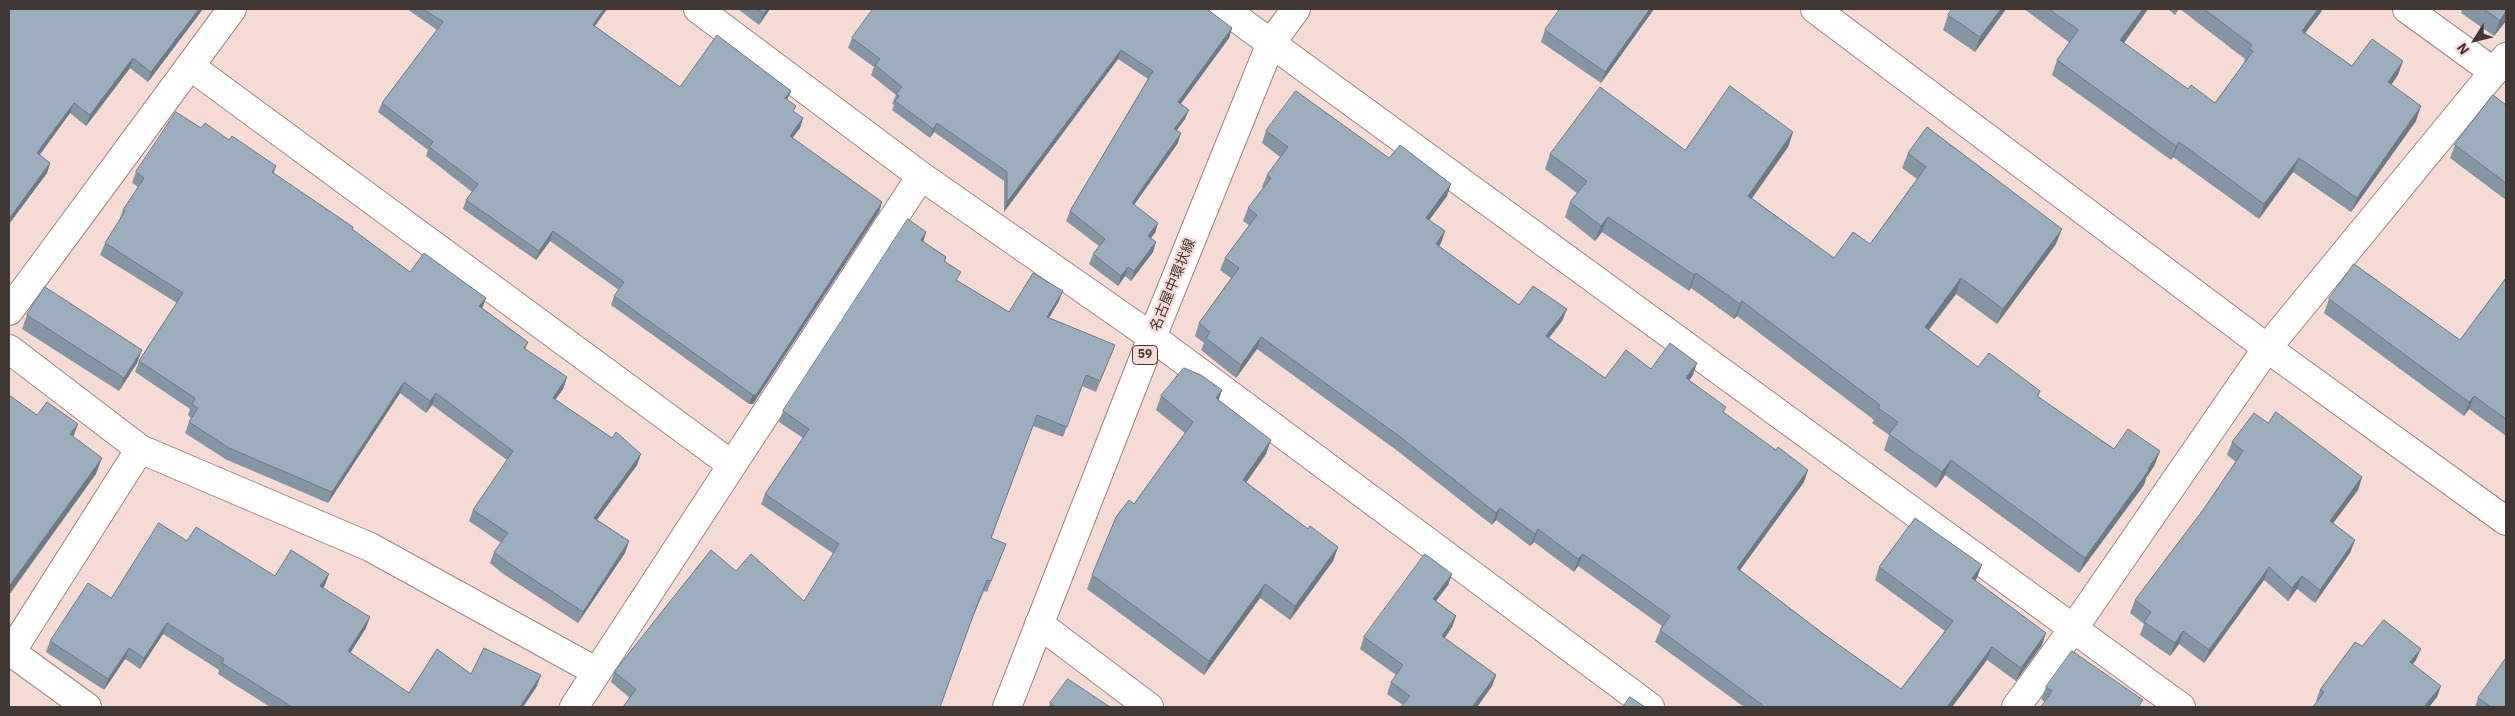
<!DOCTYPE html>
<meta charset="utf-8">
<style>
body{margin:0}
#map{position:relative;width:2515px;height:716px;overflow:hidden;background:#f6dad4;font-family:"IBM Plex Sans",sans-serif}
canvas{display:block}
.frame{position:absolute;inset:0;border:10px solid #413734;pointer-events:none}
.north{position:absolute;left:2450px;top:15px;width:50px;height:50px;-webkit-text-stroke:4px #f6dad4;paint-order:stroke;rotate:234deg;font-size:14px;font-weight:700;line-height:20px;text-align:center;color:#413734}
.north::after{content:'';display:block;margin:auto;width:18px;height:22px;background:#413734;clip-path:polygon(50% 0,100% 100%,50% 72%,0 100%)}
</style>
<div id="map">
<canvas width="2515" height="716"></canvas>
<div class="frame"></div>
<div class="north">N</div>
</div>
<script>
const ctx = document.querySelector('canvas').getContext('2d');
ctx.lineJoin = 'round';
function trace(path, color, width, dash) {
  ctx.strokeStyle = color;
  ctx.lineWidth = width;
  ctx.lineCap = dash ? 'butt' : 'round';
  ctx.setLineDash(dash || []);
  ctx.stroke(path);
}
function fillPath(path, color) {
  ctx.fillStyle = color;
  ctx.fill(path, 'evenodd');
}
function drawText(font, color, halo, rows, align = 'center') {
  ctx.font = font + ' "IBM Plex Sans","Noto Sans JP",sans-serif';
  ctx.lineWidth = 4.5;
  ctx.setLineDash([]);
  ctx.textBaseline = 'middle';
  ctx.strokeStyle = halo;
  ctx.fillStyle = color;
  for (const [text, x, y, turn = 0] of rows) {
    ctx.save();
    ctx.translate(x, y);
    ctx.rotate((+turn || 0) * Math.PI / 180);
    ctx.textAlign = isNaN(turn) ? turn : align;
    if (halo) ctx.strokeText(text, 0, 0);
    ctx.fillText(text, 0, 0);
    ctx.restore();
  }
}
const minor = new Path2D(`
 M698 9 921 176 1152 337 1650 707
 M1224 9 2181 707
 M1815 9 2267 348 2506 521
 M2407 9 2494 72
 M190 66 732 465
 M9 311 232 9
 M9 349 140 449 370 547 597 672
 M1039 624 1149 707
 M87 707 11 652 140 449
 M574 707 921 176
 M2016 707 2073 629 2267 348 2506 57`);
const major = new Path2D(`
 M1007 707 1152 337 1271 43 1296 9`);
trace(minor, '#9e847e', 30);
trace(major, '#9e847e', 30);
trace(minor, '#fff', 28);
trace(major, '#fff', 28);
fillPath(new Path2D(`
 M9 9H203L148 82 130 68 86 126 70 113 40 155 50 163 47 173 9 224Z
 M407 9H607L595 26 680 87 791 91 787 99 794 112 803 118 800 128 792 138 882 202 879 212 753 404H749L611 305 614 296 619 290 550 241 536 260 463 209 466 200 472 192 426 156 428 150 378 112 382 103 437 30Z
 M738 9H770L759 25Z
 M1654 9 1601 83 1541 42 1545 30Z
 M2006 9 1975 52 1943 30 1948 15Z
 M2024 9H2148L2124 43 2188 89 2215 103 2244 63 2245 59 2180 9H2322L2321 12 2305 33 2352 66 2398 75 2391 84 2416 121 2351 212 2293 172 2259 219 2173 157 2171 160 2052 75 2057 60 2070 43Z
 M2168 9H2179L2175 15Z
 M2460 9H2506V21L2494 36 2461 13 2462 11Z
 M1232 28 1229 38 1180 104 1185 119 1177 130 1178 143 1134 205 1158 223 1155 233 1151 238 1153 252 1131 281 1125 276 1118 286 1089 264 1093 254 1099 246 1066 221 1070 211 1148 79 1118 59 1004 212V181L934 132 930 138 892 110 894 105 892 104 896 95 871 75 874 67 848 48 852 38Z
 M2506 105V200L2450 158 2455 145Z
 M201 128 229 140 276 166 274 173 410 272 482 308 528 342 525 350 567 377 563 389 555 399 612 438 641 454 637 465 597 520 629 541 625 553 578 623 502 573 490 563 494 552 501 543 469 521 473 510 507 460 432 405 426 413 400 393 328 503 225 459 185 433 189 422 191 418 188 415 190 409 135 372 139 361 177 303 100 255 105 243 119 221 123 210 138 187 132 183 136 172Z
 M1266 131 1389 158 1447 196 1429 220 1445 231 1441 243 1439 246 1519 305 1567 309 1562 321 1549 338 1605 378 1651 369 1693 375 1689 380 1724 412 1804 482 1740 570 1825 635 1901 689 1945 631 1875 580 1879 567 1977 578 1975 580 2042 645 2016 681 1987 660 1952 707H1744L1655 642 1660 630 1662 626 1578 566 1574 572 1534 542 1530 546 1496 520 1492 525 1395 449 1257 349 1236 378 1201 350 1204 343 1195 336 1199 323 1231 278 1220 270 1225 258 1249 225 1243 221 1248 208 1263 188 1262 187 1267 175 1280 157 1262 143Z
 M1793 132 1788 147 1752 198 1834 258 1870 244 1917 179 1902 168 1908 153 2056 244 1997 324 1956 294 1929 330 1978 367 2040 391 2038 397 2114 449 2160 451 2154 466 2146 478 2144 485 2079 573 1945 475 1936 488 1884 450 1889 435 1872 423 1874 420 1737 316 1734 319 1691 288 1689 291 1602 232 1595 241 1565 217 1570 202 1577 193 1545 169 1550 154 1685 150Z
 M926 232 923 242 946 257 945 262 958 281 1009 312 1059 301 1049 318 1115 345 1096 392 1082 386 1063 437 1033 426 991 538 1006 544 987 592 984 591 970 624 940 707H623L630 698 611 682 614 672 736 571 804 601 834 554 761 504 765 494 803 438 779 422 783 411Z
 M2506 278V436L2469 409 2464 416 2324 313 2329 299 2460 340Z
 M27 315 137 363 119 391 22 329Z
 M1222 390 1218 400 1266 454 1246 483 1308 529 1338 547 1333 561 1290 620 1260 598 1204 675 1087 589 1092 575 1134 504 1185 433 1156 410 1161 396Z
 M2268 423 2362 477 2358 490 2333 523 2355 540 2350 553 2315 603 2297 589 2288 601 2264 580 2204 663 2179 644 2170 656 2140 635 2144 624 2130 613 2135 600 2203 510 2236 462 2227 455 2232 442Z
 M187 541 275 576 329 574 323 588 366 628 350 653 409 693 471 674 537 686 523 707H270L218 674 219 670 163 634 140 669 125 659 104 690 46 652 50 641 111 598Z
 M1452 574 1448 585 1436 601 1456 616 1452 627 1445 638 1496 675 1492 686 1477 707H1401L1403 705 1387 694 1391 682 1396 675 1360 649 1364 637Z
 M2362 646 2416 660 2413 664 2437 697 2429 707H2313L2317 701H2316L2320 690Z
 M2046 687 2141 707 2045 702 2041 699Z
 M2478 698 2506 707H2475Z
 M1050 703 1110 707H1049Z`), '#8496a3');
fillPath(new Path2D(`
 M199 9H203L148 82 151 72Z
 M604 9H607L589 34 593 25Z
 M767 9H770L759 25 764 13Z
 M1650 9H1654L1601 83 1605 72Z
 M2001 9H2006L1975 52 1980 37Z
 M2143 9H2148L2115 55 2120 40Z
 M2318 9H2322L2321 12 2296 45 2302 31Z
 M2506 12V21L2494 36 2500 20Z
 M1232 28 1229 38 1175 112 1178 102Z
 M1121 50 1118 59 1004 212 1007 202Z
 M133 58 130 68 86 126 90 115Z
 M2403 61 2398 75 2383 97 2388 82Z
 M791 91 787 100 785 98Z
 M74 103 70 113 33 163 37 153Z
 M2421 106 2416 121 2351 212 2357 198Z
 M1189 110 1185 119 1171 138 1174 129Z
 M803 118 800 128 787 145 790 136Z
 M937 123 934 132 930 138 933 129Z
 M1793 132 1788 147 1743 211 1748 196Z
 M1181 133 1178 143 1128 213 1132 203Z
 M2179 142 2173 157 2171 160 2176 146Z
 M2299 158 2293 172 2259 219 2264 204Z
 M50 163 47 173 9 224V219Z
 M1451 184 1447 196 1422 230 1426 218Z
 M882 202 879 212 753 404H749L753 395Z
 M1608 217 1602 232 1595 241 1601 226Z
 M1158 223 1155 233 1145 245 1148 236Z
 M2062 229 2056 244 1997 324 2003 309Z
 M553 231 550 241 536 260 539 251Z
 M1445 231 1441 243 1432 256 1436 244Z
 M926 232 923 243 921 240Z
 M1156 242 1153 252 1131 281 1134 271Z
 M1128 267 1125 276 1118 286 1121 276Z
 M1696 273 1691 288 1689 291 1694 275Z
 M1961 278 1956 294 1919 342 1925 327Z
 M1063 291 1059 301 1043 328 1047 317Z
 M486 298 482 309 479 306Z
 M1742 301 1737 316 1734 319 1740 304Z
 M1567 309 1562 321 1541 348 1546 336Z
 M1261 337 1257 349 1236 378 1241 365Z
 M142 350 137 363 119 391 124 378Z
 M1697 363 1693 375 1681 391 1686 378Z
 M567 377 563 389 549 409 553 398Z
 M404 382 400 393 328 503 332 492Z
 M1222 390 1217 405 1216 398Z
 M436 393 432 405 426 413 430 401Z
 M2474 396 2469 409 2464 416 2469 402Z
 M78 424 72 440 70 434Z
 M1271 440 1266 454 1238 494 1243 480Z
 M2160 451 2154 466 2146 478 2144 485 2079 573 2085 558Z
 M641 454 637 465 590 529 594 518Z
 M102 458 96 474 9 595V589L10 585Z
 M1951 460 1945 475 1936 488 1942 472Z
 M1808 470 1804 482 1732 581 1737 568Z
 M2362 477 2358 490 2325 534 2330 521Z
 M1500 508 1496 520 1492 525 1496 513Z
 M1538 529 1534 542 1530 546 1535 534Z
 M2355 540 2350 553 2315 603 2320 590Z
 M629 541 625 553 578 623 583 612Z
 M1338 547 1333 561 1290 620 1295 606Z
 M1583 554 1578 566 1574 572 1578 559Z
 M1982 565 1977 578 1968 591 1972 578Z
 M2269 567 2264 580 2204 663 2209 650Z
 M329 574 325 585 316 598 320 586Z
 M1452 574 1448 585 1429 610 1433 599Z
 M2302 576 2297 589 2288 601 2292 588Z
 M1265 584 1260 598 1204 675 1209 661Z
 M1456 616 1452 627 1438 647 1442 636Z
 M370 617 366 628 344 663 348 651Z
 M167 623 163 634 140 669 144 658Z
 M2183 631 2179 644 2170 656 2175 643Z
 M2046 633 2042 645 2016 681 2021 668Z
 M1992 647 1987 660 1952 707H1947Z
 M129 648 125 659 104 690 108 679Z
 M2421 649 2416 660 2406 673 2410 662Z
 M541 675 537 686 523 707H520Z
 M1496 675 1492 686 1477 707H1473Z
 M2441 686 2437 697 2429 707H2424Z`), '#6c7a85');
const building = new Path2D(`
 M9 9H199L151 72 133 58 90 115 74 103 37 153 50 163 9 219Z
 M423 9H604L593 25 680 87 717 35 791 91 785 98 796 106 793 111 803 118 790 136 882 202 756 395H753L614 296 624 282 553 231 539 251 466 200 478 184 429 147 433 142 382 103 443 22Z
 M758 9H767L764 13Z
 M873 9H1207L1232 28 1178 102 1189 110 1174 129 1181 133 1132 203 1158 223 1148 236 1156 242 1134 271 1128 267 1121 276 1093 254 1105 239 1070 211 1153 71 1121 50 1007 202V172L937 123 933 129 895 101 899 96 896 94 902 87 875 65 880 59 852 38Z
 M1560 9H1650L1605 72 1545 30Z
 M1952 9H2001L1980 37 1948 15Z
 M2049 9H2143L2120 40 2188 89 2191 85 2215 103 2253 51 2249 49 2252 45 2204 9H2318L2302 31 2352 66 2372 39 2403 61 2388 82 2421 106 2357 198 2299 158 2264 204 2179 142 2176 146 2057 60 2078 30Z
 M2484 9H2506V12L2500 20Z
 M1730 86 1793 132 1748 196 1834 258 1853 232 1870 244 1926 167 1908 153 1927 127 2062 229 2003 309 1961 278 1925 327 1978 367 1989 353 2040 391 2037 396 2114 449 2128 429 2160 451 2148 469 2149 470 2085 558 1951 460 1942 472 1889 434 1898 422 1878 408 1880 405 1742 301 1740 304 1696 273 1694 275 1608 217 1601 226 1570 202 1587 181 1550 154 1600 87 1685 150Z
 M1296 91 1389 158 1400 145 1451 184 1426 218 1445 231 1436 244 1519 305 1533 286 1567 309 1546 336 1605 378 1626 350 1651 369 1670 343 1697 363 1686 378 1726 407 1723 412 1776 450 1778 447 1808 470 1737 568 1825 635 1901 689 1953 621 1879 567 1915 518 1982 565 1972 578 2046 633 2021 668 1992 647 1947 707H1765L1660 630 1670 616 1583 554 1578 559 1538 529 1535 534 1500 508 1496 513 1399 436 1261 337 1241 365 1206 338 1210 332 1199 323 1239 268 1225 258 1257 215 1248 208 1271 178 1267 175 1288 147 1266 131Z
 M2493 95 2506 105V183L2455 145Z
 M176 112 201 128 205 123 229 140 232 136 276 166 272 172 353 227 352 229 410 272 424 253 486 298 479 306 528 342 524 348 567 377 553 398 612 438 616 432 641 454 594 518 629 541 583 612 507 562 494 552 508 533 473 510 513 451 436 393 430 401 404 382 332 492 229 448 189 422 198 408 192 404 195 398 139 361 183 293 105 243 125 211 123 210 144 178 136 172Z
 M908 219 926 232 921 240 946 257 944 261 961 272 956 280 1009 312 1033 273 1063 291 1047 317 1115 345 1100 381 1086 375 1067 427 1037 415 991 538 1006 544 991 581 987 580 974 613 940 707H623L636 689 614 672 711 550 736 571 751 554 804 601 839 544 765 494 809 429 783 411Z
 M2354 264 2460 340 2506 278V419L2474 396 2469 402 2329 299Z
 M45 287 142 350 124 378 27 315Z
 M1184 368 1201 375 1222 390 1216 398 1271 440 1243 480 1308 529 1310 526 1338 547 1295 606 1265 584 1209 661 1092 575 1116 517 1129 500 1134 504 1193 422 1161 396Z
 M9 395 37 415 47 402 78 424 70 434 102 458 10 585 9 584Z
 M2276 412 2362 477 2330 521 2355 540 2320 590 2302 576 2292 588 2269 567 2209 650 2183 631 2175 643 2144 622 2151 612 2135 600 2203 510 2243 451 2232 442 2254 413 2268 423Z
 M159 523 187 541 196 527 275 576 291 550 329 574 320 586 370 617 348 651 409 693 437 649 471 674 484 648 541 675 520 707H292L222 663 224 659 167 623 144 658 129 648 108 679 50 641 88 583 111 598Z
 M1425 554 1452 574 1433 599 1456 616 1442 636 1496 675 1473 706 1475 707H1401L1410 696 1391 682 1403 665 1364 637Z
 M2384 620 2421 649 2410 662 2441 686 2424 707H2313L2324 692 2320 690 2355 642 2362 646Z
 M2072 651 2143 700 2138 707H2041L2052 691 2046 687Z
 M2506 658V707H2491L2478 698Z
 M1068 679 1110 707H1056L1050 703Z
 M1630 697 1645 707H1623Z`);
fillPath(building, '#9aaebe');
trace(building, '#6c7a85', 1);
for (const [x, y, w] of [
 [1145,355,25]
]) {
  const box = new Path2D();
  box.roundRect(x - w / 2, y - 9.5, w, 19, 4);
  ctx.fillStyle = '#f6dad4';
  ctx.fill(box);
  trace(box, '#413734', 1);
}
drawText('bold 12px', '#413734', null, [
 ["59",1145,355]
]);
drawText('14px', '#413734', '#f6dad4', [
 ["名古屋中環状線",1173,285,-68]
]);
</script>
